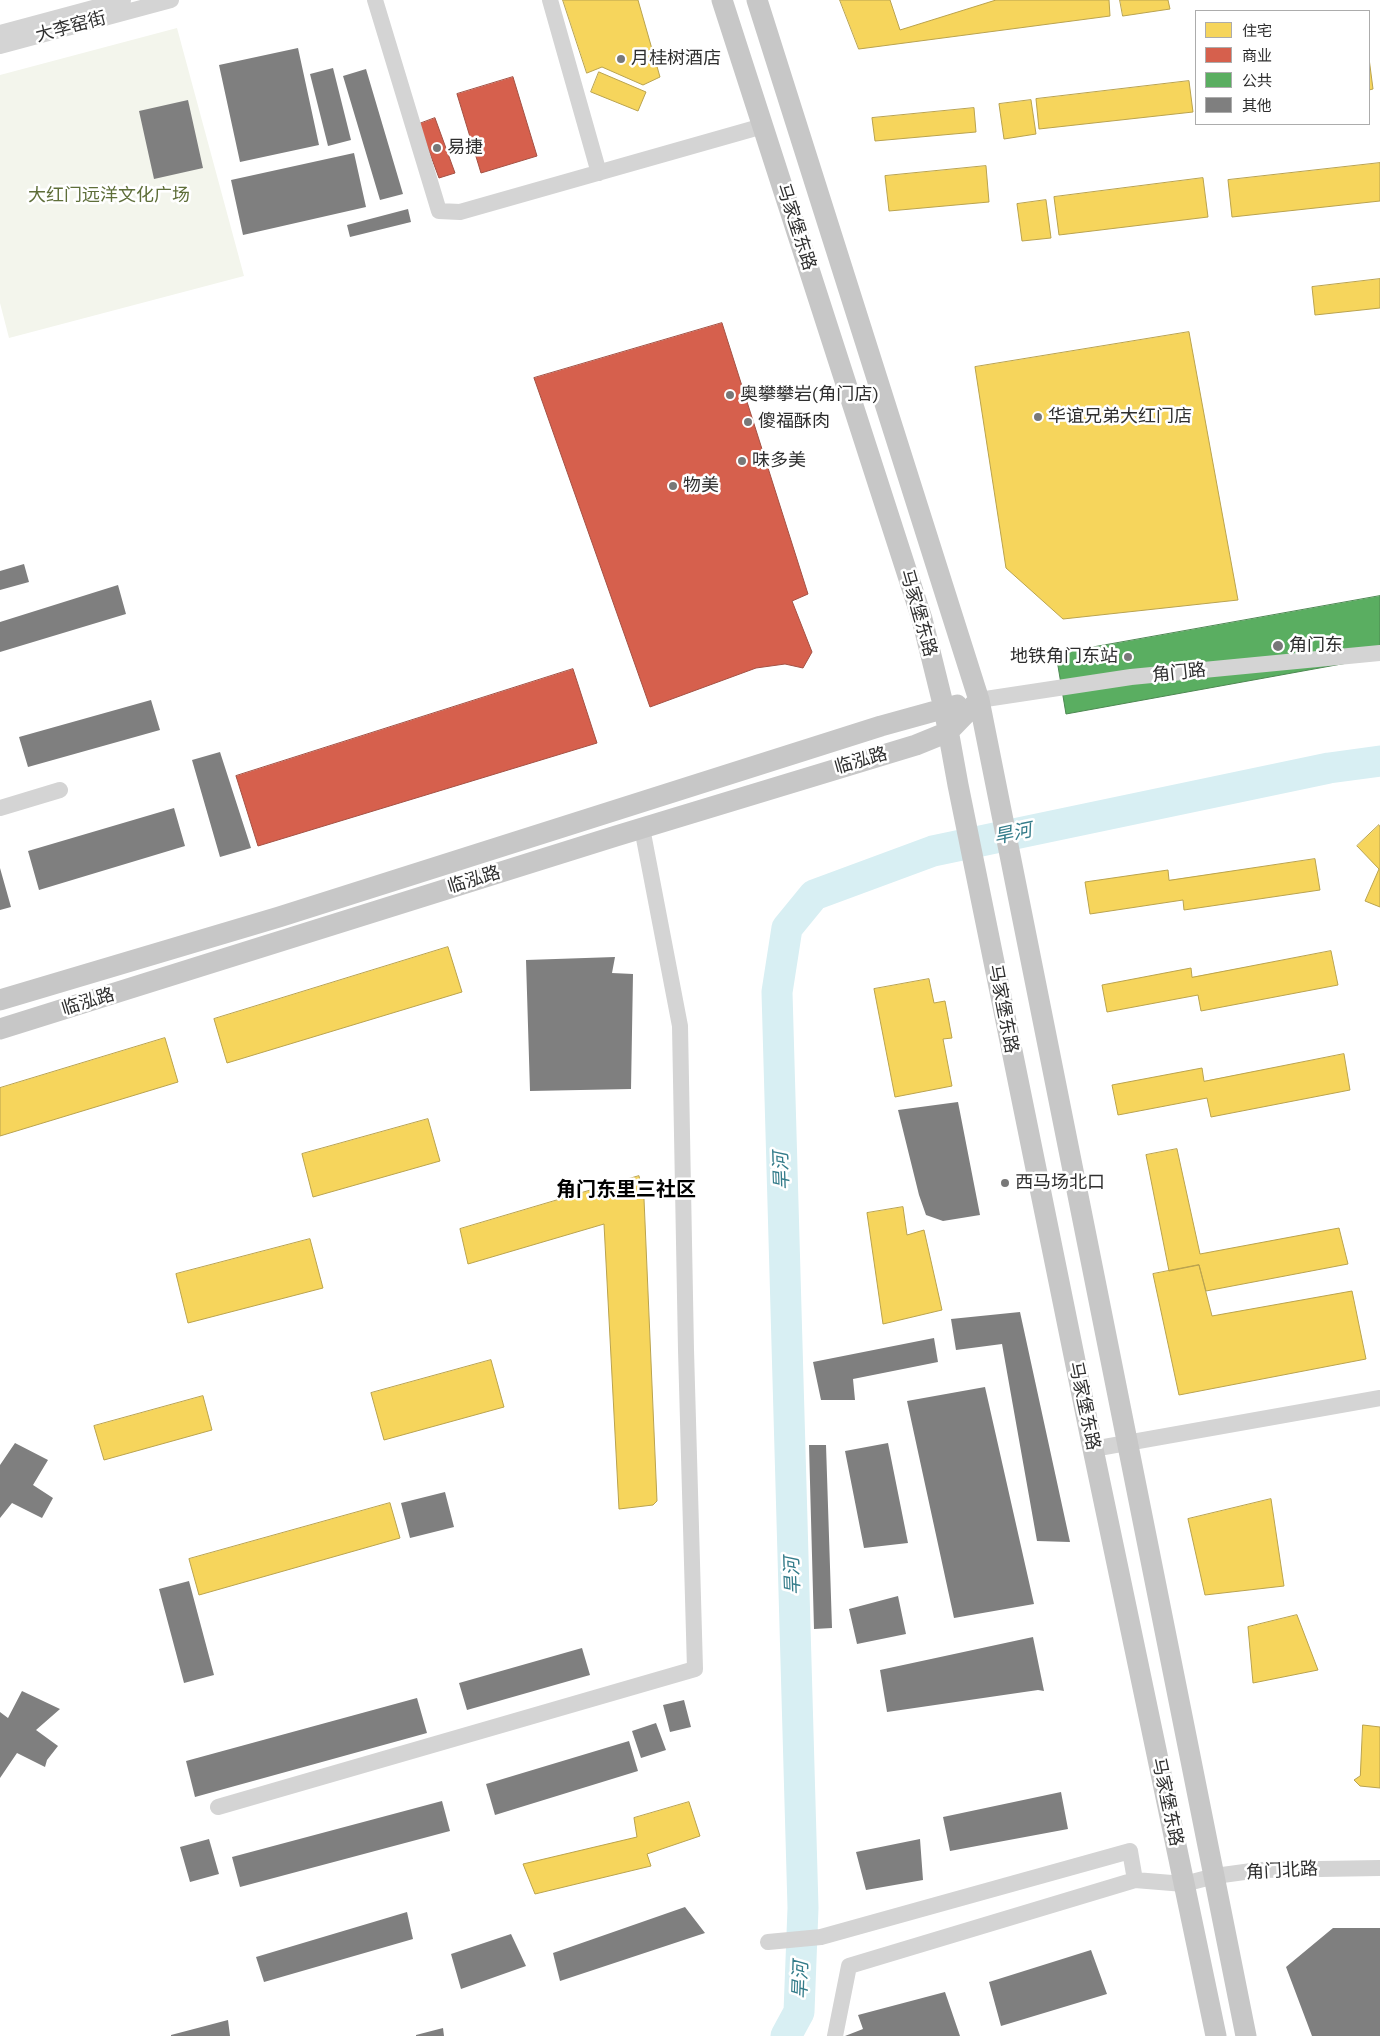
<!DOCTYPE html>
<meta charset="utf-8">
<style>
body{margin:0}
#map{position:relative;width:1380px;height:2036px;overflow:hidden;background:#fff;font-family:"Work Sans","Noto Sans SC",sans-serif}
canvas{display:block}
.legend{position:absolute;left:1195px;top:10px;width:175px;height:115px;box-sizing:border-box;background:#fff;border:1px solid #acacac;margin:0;padding:6px 9px;list-style:none;font-size:15px;color:#2f2f2f}
.legend li{display:flex;align-items:center;gap:10px;height:25px}
.legend b{width:25px;border:1px solid #acacac}
</style>
<div id="map">
<canvas width="1380" height="2036"></canvas>
<ul class="legend">
<li><b style="height:14px;background:#f6d55c"></b>住宅</li>
<li><b style="height:14px;background:#d6604d"></b>商业</li>
<li><b style="height:14px;background:#5aae61"></b>公共</li>
<li><b style="height:14px;background:#7f7f7f"></b>其他</li>
</ul>
</div>
<script>
const ctx = document.querySelector('canvas').getContext('2d');
ctx.lineJoin = 'round';
function fillPath(path, color) {
  ctx.fillStyle = color;
  ctx.fill(path, 'evenodd');
}
function trace(path, color, width, dash) {
  ctx.strokeStyle = color;
  ctx.lineWidth = width;
  ctx.lineCap = dash ? 'butt' : 'round';
  ctx.setLineDash(dash || []);
  ctx.stroke(path);
}
function drawText(font, color, halo, rows, align = 'center') {
  ctx.font = font + ' "Work Sans","Noto Sans SC",sans-serif';
  ctx.lineWidth = 5;
  ctx.setLineDash([]);
  ctx.textBaseline = 'middle';
  ctx.strokeStyle = halo;
  ctx.fillStyle = color;
  for (const [text, x, y, turn = 0] of rows) {
    ctx.save();
    ctx.translate(x, y);
    ctx.rotate((+turn || 0) * Math.PI / 180);
    ctx.textAlign = isNaN(turn) ? turn : align;
    if (halo) ctx.strokeText(text, 0, 0);
    ctx.fillText(text, 0, 0);
    ctx.restore();
  }
}
fillPath(new Path2D(`
 M177 28 244 276 9 338 0 303V75Z`), '#f3f5ec');
const homes = new Path2D(`
 M563 0H638L660 77 643 85 602 67 587 73Z
 M840 0H890L900 30 996 0H1109L1110 16 859 49Z
 M1120 0H1168L1170 9 1123 16Z
 M1369 58 1373 89 1369 90Z
 M599 72 646 92 638 111 591 92Z
 M1189 81 1193 112 1039 129 1036 99Z
 M1031 100 1036 134 1004 139 999 104Z
 M974 108 976 132 875 141 872 118Z
 M1380 163V201L1232 217 1228 180Z
 M986 166 989 202 889 211 885 176Z
 M1203 178 1208 217 1059 235 1054 197Z
 M1046 200 1051 238 1022 241 1017 204Z
 M1380 279V308L1315 315 1312 287Z
 M1189 332 1238 600 1063 619 1006 568 975 367Z
 M1379 825 1380 827V907L1365 901 1379 869 1357 846Z
 M1315 859 1320 890 1184 910 1183 900 1090 914 1085 882 1168 870 1169 880Z
 M448 947 462 992 227 1063 214 1019Z
 M1331 951 1338 985 1201 1011 1198 995 1107 1012 1102 985 1191 968 1192 977Z
 M929 979 934 1003 945 1001 952 1038 943 1039 952 1086 895 1097 874 989Z
 M165 1038 178 1082 0 1136V1088Z
 M1344 1054 1350 1090 1211 1117 1207 1098 1118 1115 1112 1085 1202 1068 1204 1081Z
 M428 1119 440 1161 313 1197 302 1154Z
 M1177 1149 1200 1254 1339 1228 1348 1264 1206 1291 1199 1265 1169 1271 1146 1155Z
 M639 1176 644 1199 657 1501 653 1505 619 1509 604 1224 468 1264 460 1229Z
 M903 1207 907 1235 924 1230 942 1310 883 1324 867 1213Z
 M310 1239 323 1288 188 1323 176 1274Z
 M1199 1265 1212 1316 1352 1291 1366 1359 1179 1395 1153 1274Z
 M491 1360 504 1407 384 1440 371 1393Z
 M203 1396 212 1430 104 1460 94 1426Z
 M1271 1499 1284 1586 1205 1595 1188 1519Z
 M390 1503 400 1538 199 1595 189 1559Z
 M1297 1615 1318 1670 1253 1683 1248 1627Z
 M1363 1725 1380 1727V1788L1360 1786 1354 1780 1360 1776Z
 M689 1802 700 1836 647 1854 651 1866 535 1894 523 1864 637 1837 634 1818Z`);
fillPath(homes, '#f6d55c');
trace(homes, '#baa34e', 1);
const shops = new Path2D(`
 M513 77 537 156 481 173 457 94Z
 M435 118 455 173 439 178 419 124Z
 M722 323 808 594 792 601 812 652 803 668 785 664 756 668 650 707 534 378Z
 M573 669 597 743 258 846 236 776Z`);
fillPath(shops, '#d6604d');
trace(shops, '#a45144', 1);
const public = new Path2D(`
 M1380 596V657L1066 714 1056 654Z`);
fillPath(public, '#5aae61');
trace(public, '#4d8852', 1);
trace(new Path2D(`
 M786 2036 799 2012 803 1908 777 992 787 928 814 895 933 851 1329 768 1380 761`), '#d8eff3', 31);
fillPath(new Path2D(`
 M298 48 319 145 240 162 219 65Z
 M333 68 351 140 328 146 310 74Z
 M366 69 403 194 380 200 343 76Z
 M188 100 203 168 154 179 139 111Z
 M354 153 366 207 243 235 231 180Z
 M408 209 411 222 350 237 347 225Z
 M24 564 29 582 0 590V571Z
 M118 585 126 614 0 652V622Z
 M151 700 160 730 28 767 19 737Z
 M220 752 251 848 220 857 192 760Z
 M174 808 185 846 39 890 28 851Z
 M0 868 11 907 0 910Z
 M615 957 612 973 633 974 631 1089 530 1091 526 960Z
 M958 1102 980 1215 943 1221 926 1215 919 1195 898 1110Z
 M1020 1312 1070 1542 1037 1541 1002 1344 956 1350 951 1319Z
 M934 1338 938 1362 853 1379 855 1400H821L813 1362Z
 M985 1387 1034 1604 954 1618 907 1401Z
 M15 1443 48 1460 33 1485 53 1498 42 1518 12 1503 0 1518V1465Z
 M888 1443 908 1543 864 1548 845 1451Z
 M809 1445H826L832 1628 814 1629Z
 M445 1492 454 1527 410 1538 401 1503Z
 M189 1581 214 1675 184 1683 159 1589Z
 M898 1596 906 1634 857 1644 849 1609Z
 M1033 1637 1044 1691 1038 1690 887 1712 880 1670Z
 M582 1648 590 1675 467 1710 459 1683Z
 M22 1691 60 1709 36 1730 58 1746 47 1760 45 1767 17 1753 0 1778V1712L8 1718Z
 M417 1698 427 1733 195 1797 186 1761Z
 M684 1700 691 1727 670 1732 663 1705Z
 M656 1723 666 1750 641 1758 632 1731Z
 M629 1741 638 1771 495 1815 486 1784Z
 M1061 1792 1068 1829 950 1851 943 1817Z
 M442 1801 450 1831 240 1887 232 1857Z
 M209 1839 219 1874 190 1882 180 1847Z
 M920 1839 923 1880 866 1890 856 1852Z
 M685 1907 705 1933 560 1981 553 1953Z
 M407 1912 413 1939 264 1982 256 1957Z
 M1333 1928H1380V2036H1312L1286 1967Z
 M511 1934 526 1966 461 1989 451 1954Z
 M1091 1950 1107 1994 1001 2026 989 1982Z
 M945 1992 960 2036H845L863 2029 858 2015Z
 M228 2020 230 2036H171V2035Z
 M443 2028 444 2036H416V2035Z`), '#7f7f7f');
trace(new Path2D(`
 M375 0 439 211 460 212 763 126
 M550 0 599 173
 M0 33 123 0
 M0 46 171 0
 M979 700 1131 677 1380 653
 M0 808 60 790
 M1093 1449 1380 1398
 M218 1807 695 1669 686 1350 680 1026 642 828
 M768 1942 821 1937 1130 1851 1135 1880
 M835 2036 849 1966 1135 1880 1184 1884 1215 1876 1259 1870 1380 1868`), '#d4d4d4', 16);
trace(new Path2D(`
 M722 0 922 619 944 708 958 785 1093 1449 1216 2036
 M757 0 979 700 1246 2036
 M0 1000 279 917 881 726 957 705
 M0 1029 616 836 916 745 948 732 979 700`), '#c7c7c7', 21);
for (const [x, y, r, color] of [
 [621,59,5,"#787878"],
 [437,148,5,"#787878"],
 [730,395,5,"#787878"],
 [1038,417,5,"#787878"],
 [748,422,5,"#787878"],
 [742,461,5,"#787878"],
 [673,486,5,"#787878"],
 [1278,646,6,"#787878"],
 [1128,657,5,"#787878"],
 [1005,1183,5,"#787878"]
]) {
  const dot = new Path2D();
  dot.arc(x, y, r, 0, 2 * Math.PI);
  ctx.fillStyle = color;
  ctx.fill(dot);
  trace(dot, '#fff', 2);
}
drawText('18px', '#2f2f2f', '#fff', [
 ["大李窑街",71,27,-15],
 ["马家堡东路",796,227,72],
 ["马家堡东路",918,613,74],
 ["角门路",1179,673,-6],
 ["临泓路",861,761,-16],
 ["临泓路",474,880,-17],
 ["临泓路",88,1002,-17],
 ["马家堡东路",1003,1009,79],
 ["马家堡东路",1084,1406,78],
 ["马家堡东路",1167,1802,78],
 ["角门北路",1282,1871,-3]
]);
drawText('18px', '#2f2f2f', '#fff', [
 ["月桂树酒店",631,59],
 ["易捷",447,148],
 ["奥攀攀岩(角门店)",740,395],
 ["华谊兄弟大红门店",1048,417],
 ["傻福酥肉",758,422],
 ["味多美",752,461],
 ["物美",683,486],
 ["角门东",1289,646],
 ["地铁角门东站",1118,657,"right"],
 ["西马场北口",1015,1183]
], 'left');
drawText('18px', '#5e6e39', '#fff', [
 ["大红门远洋文化广场",109,196]
]);
drawText('italic 19px', '#347c8a', '#fff', [
 ["旱河",1013,834,-12],
 ["旱河",782,1171,-92],
 ["旱河",793,1576,-92],
 ["旱河",801,1980,-88]
]);
drawText('bold 20px', '#000', '#fff', [
 ["角门东里三社区",626,1190]
]);
</script>
